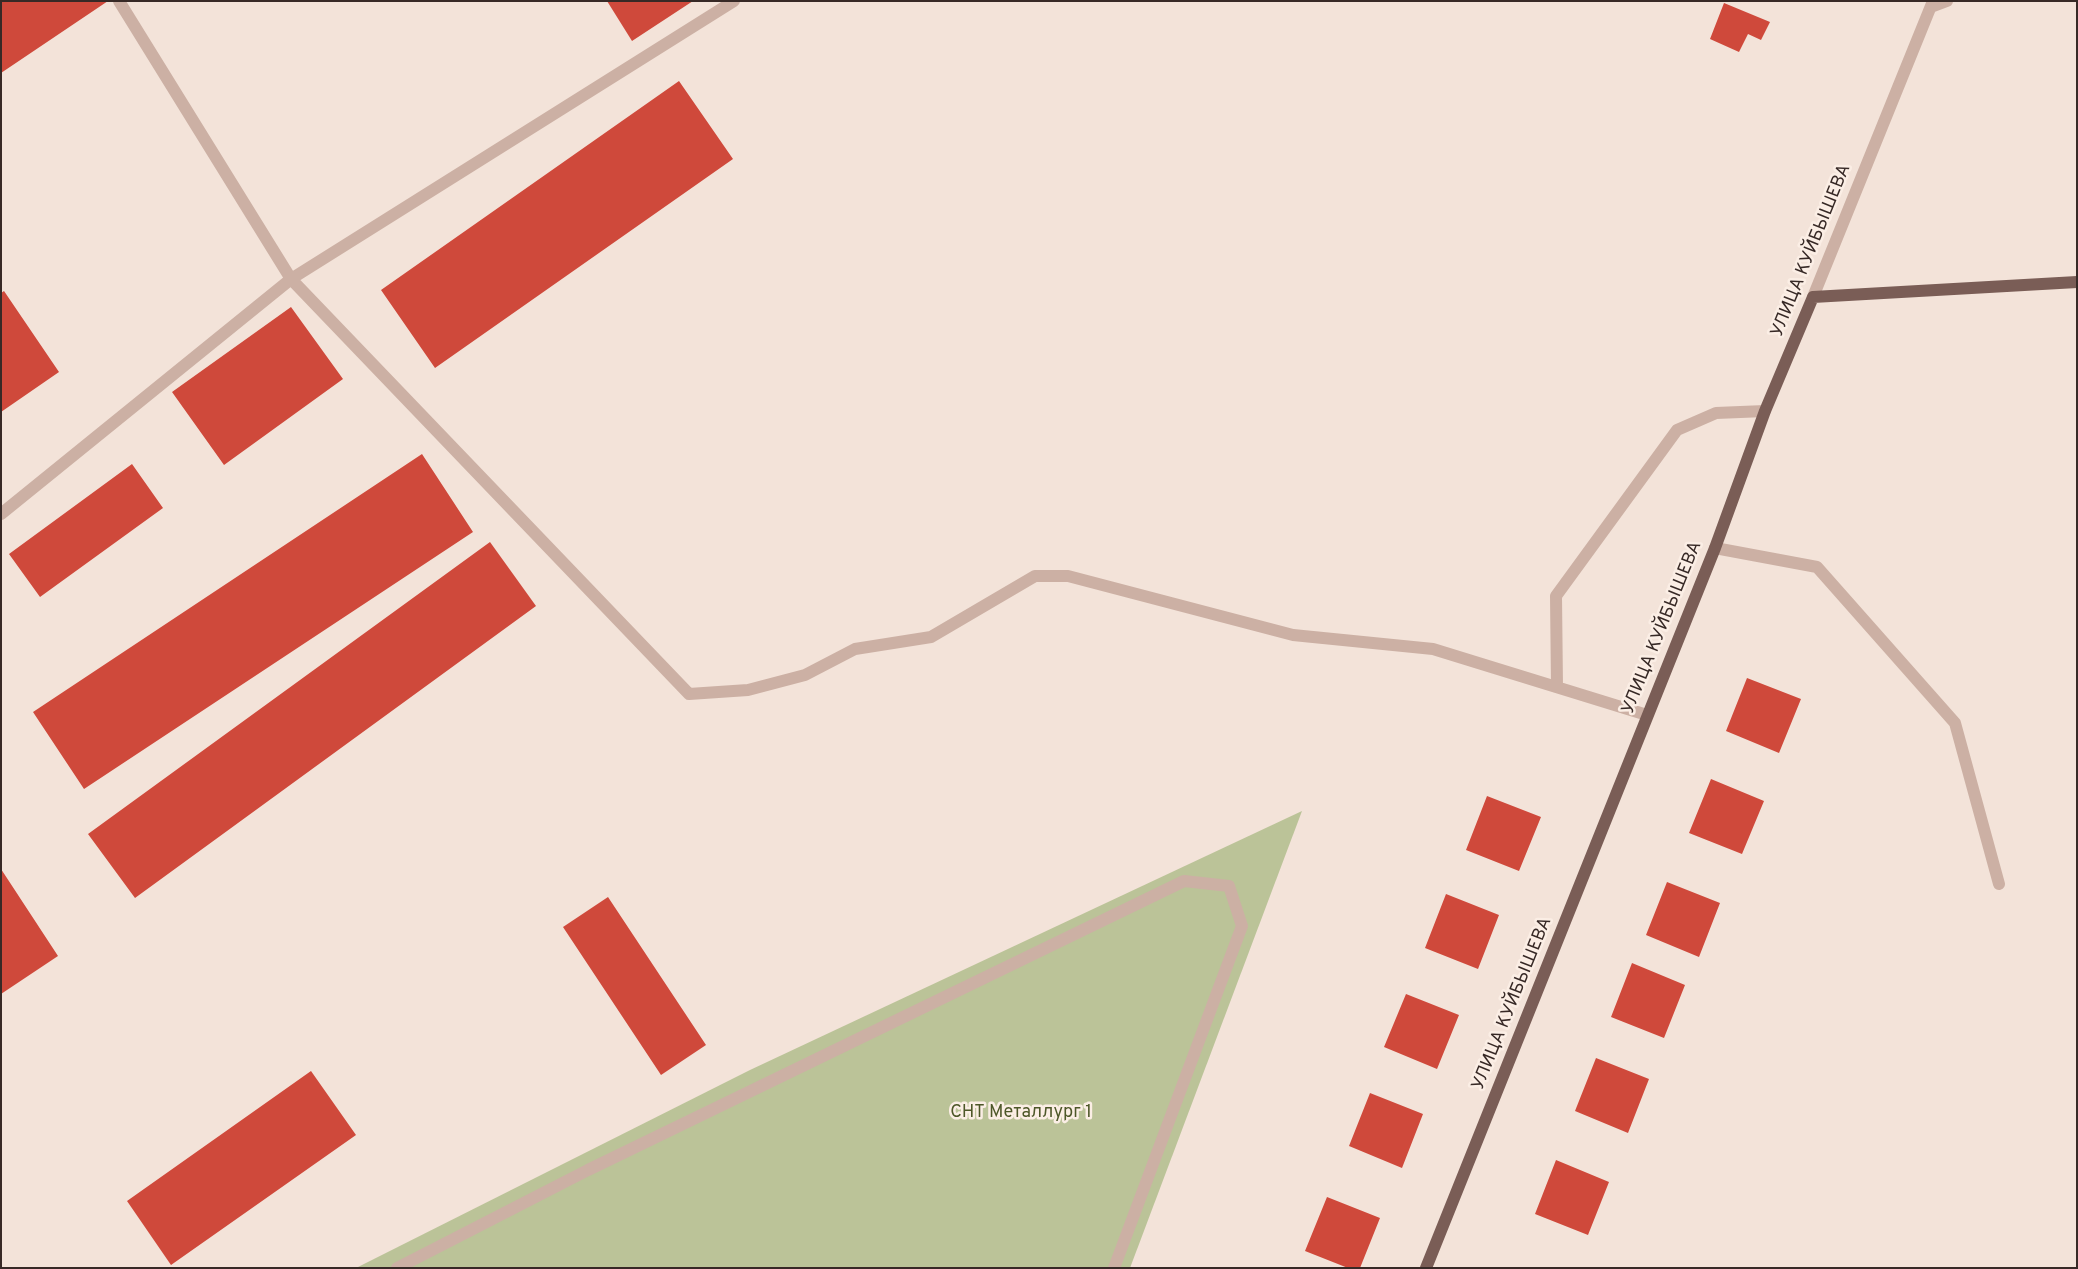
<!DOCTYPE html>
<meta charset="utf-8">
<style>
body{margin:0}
#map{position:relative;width:2078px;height:1269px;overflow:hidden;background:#f3e3d9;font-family:Overpass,sans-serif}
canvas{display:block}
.frame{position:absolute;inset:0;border:2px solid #372926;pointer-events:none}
</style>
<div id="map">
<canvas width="2078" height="1269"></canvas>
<div class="frame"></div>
</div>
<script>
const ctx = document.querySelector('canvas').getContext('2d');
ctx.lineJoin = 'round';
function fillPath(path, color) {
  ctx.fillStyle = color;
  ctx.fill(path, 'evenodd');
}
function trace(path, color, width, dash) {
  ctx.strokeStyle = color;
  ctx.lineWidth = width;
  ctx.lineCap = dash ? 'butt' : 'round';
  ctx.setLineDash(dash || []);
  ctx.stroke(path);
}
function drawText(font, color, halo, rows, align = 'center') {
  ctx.font = font + ' Overpass,sans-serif';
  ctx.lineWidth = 5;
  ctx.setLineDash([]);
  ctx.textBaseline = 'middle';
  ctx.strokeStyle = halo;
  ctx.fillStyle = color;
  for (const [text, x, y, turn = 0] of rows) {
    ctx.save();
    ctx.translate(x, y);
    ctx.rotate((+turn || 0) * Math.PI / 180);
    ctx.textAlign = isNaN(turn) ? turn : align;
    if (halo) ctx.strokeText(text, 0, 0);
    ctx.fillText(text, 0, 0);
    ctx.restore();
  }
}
fillPath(new Path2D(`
 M1302 811 1130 1268H356L750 1070Z`), '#bbc398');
fillPath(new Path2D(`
 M1 1H108L1 73Z
 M607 1H693L632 41Z
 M1724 3 1770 22 1761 40 1748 34 1739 52 1710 39Z
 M679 81 733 159 435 368 381 290Z
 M4 291 59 372 1 412V293Z
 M291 307 343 379 224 465 172 392Z
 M422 454 473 532 84 789 33 712Z
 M132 464 163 508 40 597 9 554Z
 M490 542 536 606 135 898 88 834Z
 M1747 678 1801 699 1779 753 1726 731Z
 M1711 779 1764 801 1742 854 1689 833Z
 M1487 796 1541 817 1519 871 1466 850Z
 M1 869 58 956 1 994Z
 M1667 882 1720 903 1699 957 1646 935Z
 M1446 894 1499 915 1478 969 1425 948Z
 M608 897 706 1045 661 1075 563 927Z
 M1632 963 1685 985 1664 1038 1611 1017Z
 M1406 994 1459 1015 1437 1069 1384 1047Z
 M1596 1058 1649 1079 1628 1133 1575 1111Z
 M311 1071 356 1135 171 1265 127 1201Z
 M1370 1093 1423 1114 1402 1168 1349 1146Z
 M1556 1160 1609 1182 1588 1235 1535 1214Z
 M1327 1197 1380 1218 1360 1268H1348L1305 1251Z`), '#cf493b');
trace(new Path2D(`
 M734 1 291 279 689 694 748 690 805 675 855 649 931 637 1035 576H1068L1293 635 1433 649 1647 715
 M1931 7 1947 1
 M1813 297 1933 1
 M1 514 291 279 119 1
 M1715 548 1817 567 1955 723 1999 884
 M1557 687 1556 596 1677 430 1716 413 1765 411
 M397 1268 588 1170 1184 881 1229 886 1242 926 1114 1268`), '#ccb0a4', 12);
trace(new Path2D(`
 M1426 1268 1715 548 1765 411 1813 297 2077 282`), '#7a5d56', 12);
drawText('18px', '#372926', '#fbeee5', [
 ["УЛИЦА КУЙБЫШЕВА",1812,251,-68],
 ["УЛИЦА КУЙБЫШЕВА",1663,628,-68],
 ["УЛИЦА КУЙБЫШЕВА",1513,1004,-68]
]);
drawText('18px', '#4d5728', '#fbeee5', [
 ["СНТ Металлург 1",1021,1113]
]);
</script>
